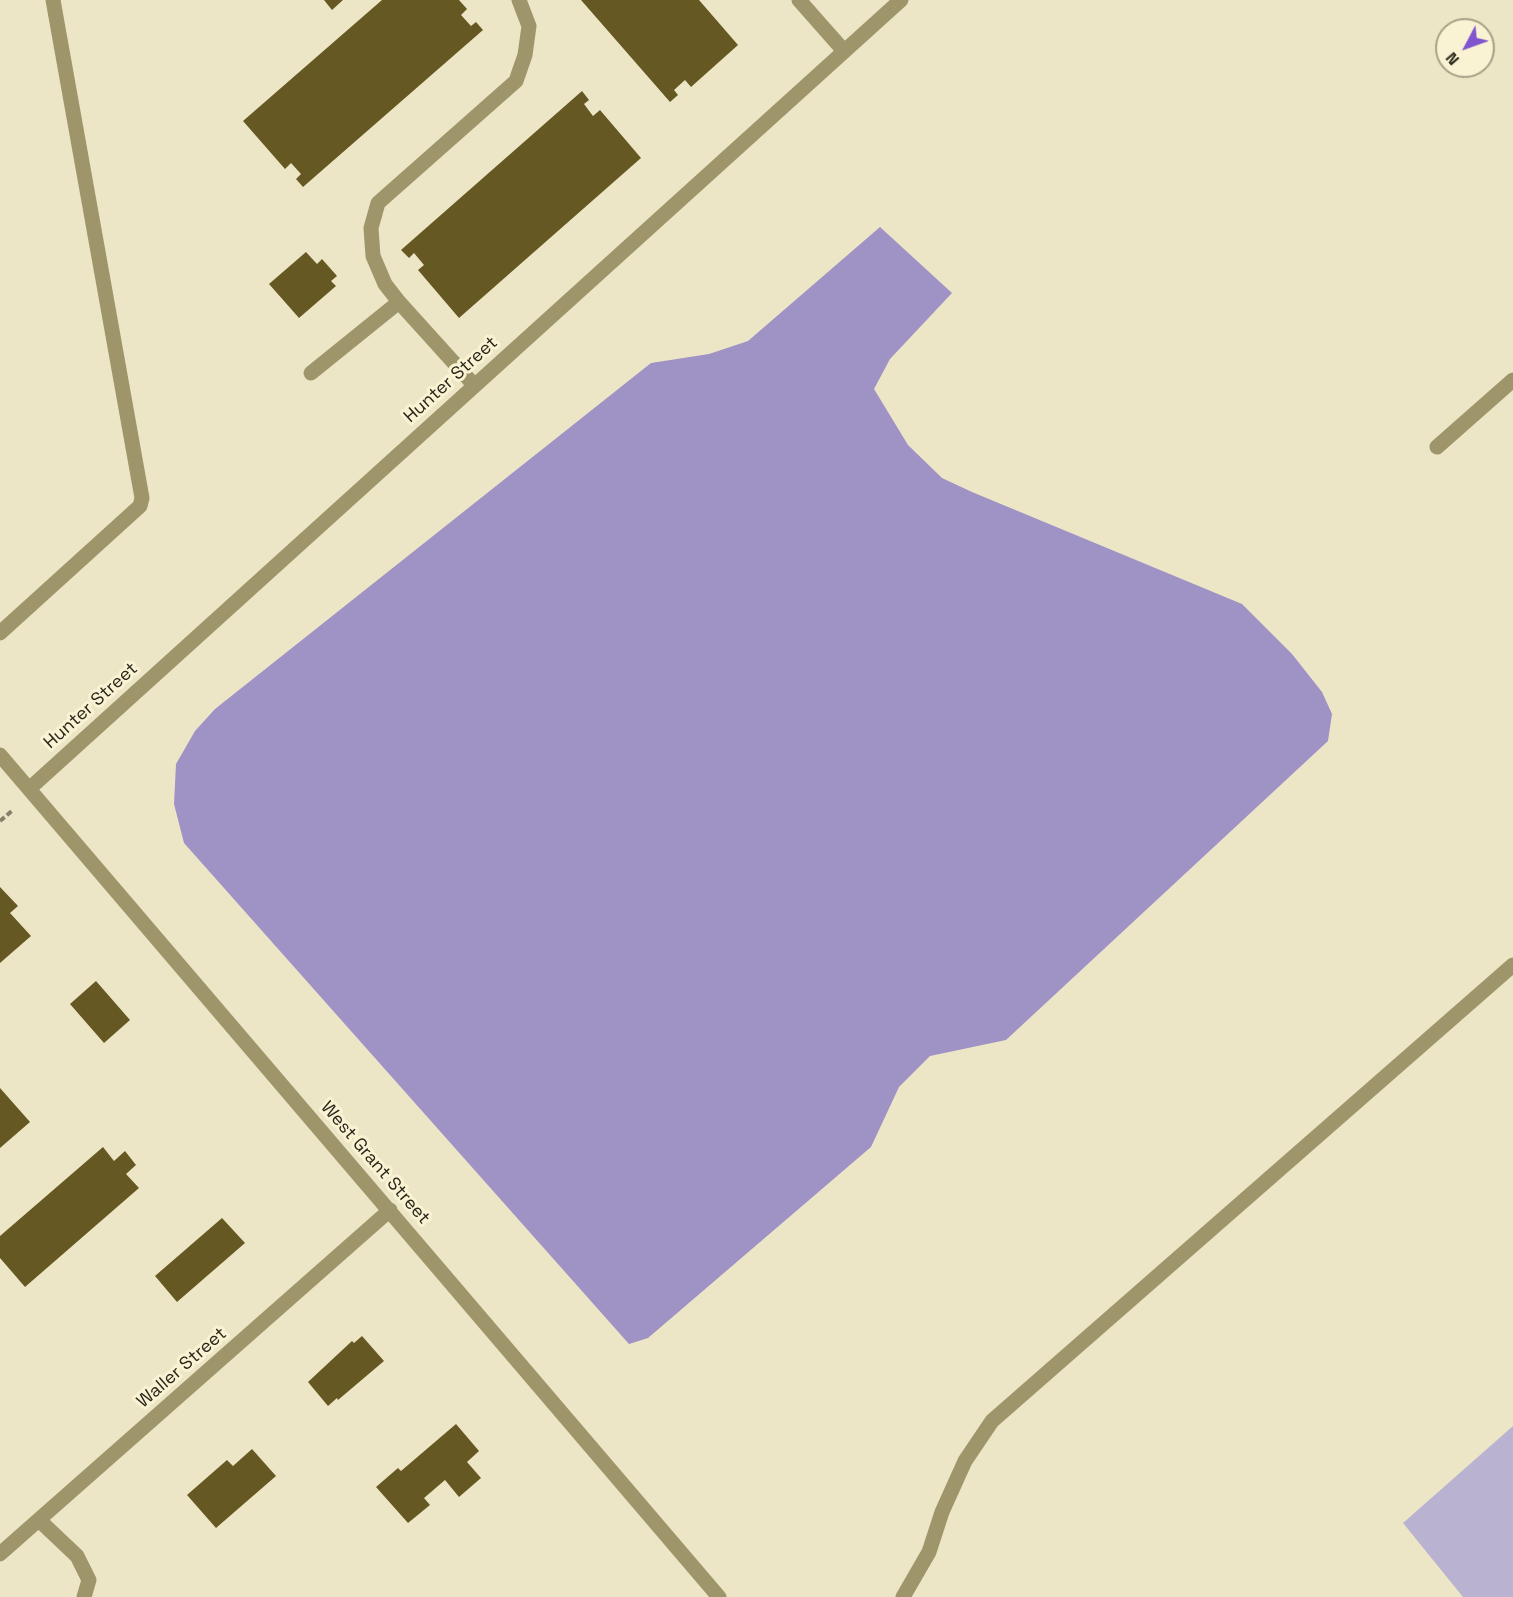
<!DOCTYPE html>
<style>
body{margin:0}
#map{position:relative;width:1513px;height:1597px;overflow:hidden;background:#ede6c6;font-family:"Space Grotesk",sans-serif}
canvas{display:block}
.north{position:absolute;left:1435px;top:18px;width:60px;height:60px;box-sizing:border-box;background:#faf3d3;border:2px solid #a6a189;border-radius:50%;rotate:229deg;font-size:16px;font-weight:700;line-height:24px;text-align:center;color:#29261b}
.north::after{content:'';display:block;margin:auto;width:21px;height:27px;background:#8056cf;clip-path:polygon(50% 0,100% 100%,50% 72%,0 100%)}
</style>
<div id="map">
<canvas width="1513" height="1597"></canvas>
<div class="north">N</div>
</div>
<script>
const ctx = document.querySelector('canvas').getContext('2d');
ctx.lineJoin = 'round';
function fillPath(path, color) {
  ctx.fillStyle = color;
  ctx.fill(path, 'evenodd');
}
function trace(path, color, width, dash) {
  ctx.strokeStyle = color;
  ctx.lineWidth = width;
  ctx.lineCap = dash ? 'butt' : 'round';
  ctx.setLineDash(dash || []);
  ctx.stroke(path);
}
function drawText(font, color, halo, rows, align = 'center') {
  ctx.font = font + ' "Space Grotesk",sans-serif';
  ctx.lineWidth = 6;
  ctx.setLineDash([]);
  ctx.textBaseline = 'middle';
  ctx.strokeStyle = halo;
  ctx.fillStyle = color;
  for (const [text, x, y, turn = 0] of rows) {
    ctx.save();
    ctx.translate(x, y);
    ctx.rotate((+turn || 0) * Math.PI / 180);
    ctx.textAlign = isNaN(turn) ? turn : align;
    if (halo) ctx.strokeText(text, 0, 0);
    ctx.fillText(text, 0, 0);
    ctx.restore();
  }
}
fillPath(new Path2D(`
 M1513 1426V1597H1463L1403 1523Z`), '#b9b2d1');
fillPath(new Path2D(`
 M880 227 952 293 890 359 874 389 908 445 942 478 972 492 1242 604 1292 654 1322 692 1332 714 1328 741 1006 1040 930 1056 899 1087 871 1147 648 1338 629 1344 184 843 174 804 176 764 195 731 215 709 651 363 709 354 748 341Z`), '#9f92c5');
fillPath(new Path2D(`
 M324 0H343L332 10Z
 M382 0H459L467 9 461 15 471 26 476 22 483 30 303 187 296 179 301 174 291 163 285 169 243 121Z
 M581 0H699L738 45 691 87 685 80 674 90 678 95 670 102Z
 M582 91 589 100 584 104 593 116 600 110 641 158 459 318 418 270 424 265 414 253 409 258 401 250Z
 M306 252 317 264 322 259 337 276 331 281 336 286 299 318 269 284Z
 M0 887 18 906 10 913 31 936 0 963Z
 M96 981 130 1020 104 1043 70 1004Z
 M0 1088 30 1122 0 1148Z
 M103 1147 114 1161 125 1151 136 1165 126 1174 139 1188 25 1287 0 1258V1236Z
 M222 1218 245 1243 177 1302 155 1276Z
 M362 1336 384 1361 338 1400 337 1398 328 1406 308 1382 352 1341 354 1343Z
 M456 1424 479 1451 467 1462 481 1478 459 1497 445 1480 424 1498 430 1505 408 1523 376 1487 398 1468 401 1471Z
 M252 1449 276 1476 216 1528 187 1495 227 1460 233 1466Z`), '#655822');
trace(new Path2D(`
 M0 821 13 810`), '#85806b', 4, [6, 3]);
trace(new Path2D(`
 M799 0 844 51
 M311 373 399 302
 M474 385 399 302 385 284 373 256 371 228 378 203 516 81 525 55 529 26 519 0
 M1437 447 1513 380
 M0 633 140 506 142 498 53 0
 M0 755 719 1597
 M29 789 901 0
 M39 1520 77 1556 89 1580 84 1597
 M0 1554 390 1210
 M903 1597 929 1552 942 1512 965 1461 992 1421 1513 965`), '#9f956a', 15);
drawText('18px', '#29261b', '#faf3d3', [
 ["Hunter Street",451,380,-42],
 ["Hunter Street",91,706,-42],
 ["West Grant Street",375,1163,49],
 ["Waller Street",182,1368,-41]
]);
</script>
